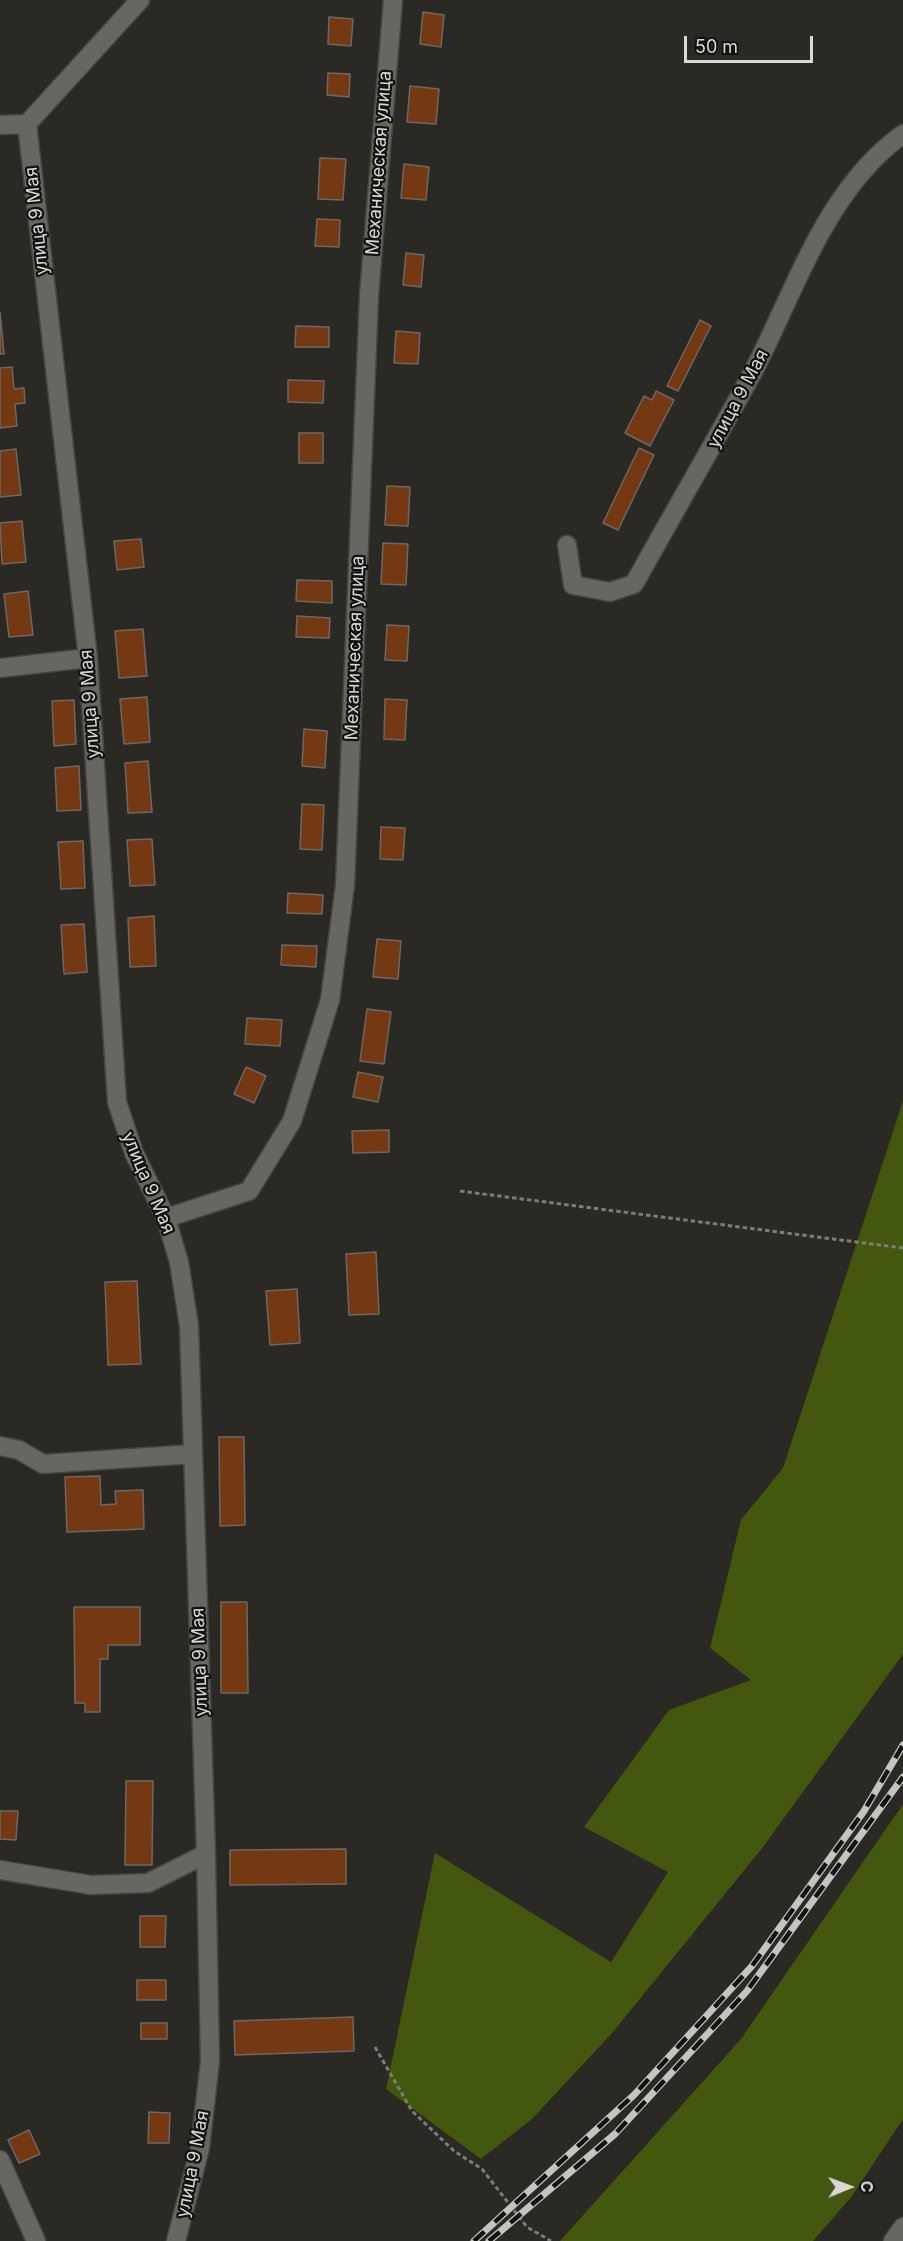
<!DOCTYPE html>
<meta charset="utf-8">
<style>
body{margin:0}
#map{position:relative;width:903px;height:2241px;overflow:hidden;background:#2a2924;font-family:Inter,sans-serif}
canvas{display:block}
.north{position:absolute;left:819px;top:2157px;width:60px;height:60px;-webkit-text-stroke:4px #121210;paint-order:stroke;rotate:89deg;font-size:16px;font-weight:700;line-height:24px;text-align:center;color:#d9d8d5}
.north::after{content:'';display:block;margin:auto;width:21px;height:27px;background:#d9d8d5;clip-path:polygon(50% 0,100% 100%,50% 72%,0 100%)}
.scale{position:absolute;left:684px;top:36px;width:129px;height:27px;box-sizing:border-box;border:3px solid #d9d8d5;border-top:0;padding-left:8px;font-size:18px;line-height:21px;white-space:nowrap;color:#d9d8d5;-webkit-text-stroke:4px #121210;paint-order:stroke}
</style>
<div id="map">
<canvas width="903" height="2241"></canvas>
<div class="north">С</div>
<div class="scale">50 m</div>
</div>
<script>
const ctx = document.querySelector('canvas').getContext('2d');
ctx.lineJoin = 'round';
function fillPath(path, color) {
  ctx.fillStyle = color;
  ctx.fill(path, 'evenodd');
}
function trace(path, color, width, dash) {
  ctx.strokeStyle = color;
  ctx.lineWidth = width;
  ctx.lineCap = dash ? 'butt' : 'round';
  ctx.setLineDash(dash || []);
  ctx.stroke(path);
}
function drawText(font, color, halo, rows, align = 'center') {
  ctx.font = font + ' Inter,sans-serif';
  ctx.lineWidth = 4.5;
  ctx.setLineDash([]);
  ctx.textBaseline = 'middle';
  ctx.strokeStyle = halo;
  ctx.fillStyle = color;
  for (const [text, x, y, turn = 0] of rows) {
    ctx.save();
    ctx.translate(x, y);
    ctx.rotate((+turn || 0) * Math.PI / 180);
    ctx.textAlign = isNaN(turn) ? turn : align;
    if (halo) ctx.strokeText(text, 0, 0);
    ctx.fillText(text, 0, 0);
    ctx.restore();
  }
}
fillPath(new Path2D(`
 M903 1101V1654L763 1847 613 2032 532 2119 481 2159 386 2089 435 1853 611 1962 668 1872 584 1827 669 1710 751 1680 710 1648 741 1520 783 1468Z
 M903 1804V2119L852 2196 813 2241H560L741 2039Z`), '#44570e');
const building = new Path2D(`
 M423 12 444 15 441 47 420 44Z
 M329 17 353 19 351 46 328 44Z
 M328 73 350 74 349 97 327 95Z
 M410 86 439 89 436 124 407 122Z
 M320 158 346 159 343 200 318 199Z
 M404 164 429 167 426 200 401 198Z
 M317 219 340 220 339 247 315 246Z
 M406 253 424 255 421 287 403 285Z
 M0 312 4 354H0Z
 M700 320 711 326 678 391 667 386Z
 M296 326 329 327V347H295Z
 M396 331 420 333 418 364 394 363Z
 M12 367 14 389 24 388 25 403 15 404 17 426 0 428V368Z
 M288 380 324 381 323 403 288 402Z
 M656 391 674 400 650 446 625 433 644 396 652 400Z
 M299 433H323V463H299Z
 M639 448 654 455 618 530 603 523Z
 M16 449 21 495 0 497V451Z
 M387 486 410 487 408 526 385 525Z
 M22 521 26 562 2 564 0 523Z
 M141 539 144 567 117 570 114 541Z
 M383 543 408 544 406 585 381 584Z
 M297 580 332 581V603L296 601Z
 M28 591 33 635 9 637 4 594Z
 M297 616 330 618 329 638 296 637Z
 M387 625 409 626 407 661 385 660Z
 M143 629 147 676 119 678 115 631Z
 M147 697 150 742 124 744 120 699Z
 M385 699 407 700 405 740 384 739Z
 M74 700 76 744 54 746 52 701Z
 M304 729 327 731 325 768 302 766Z
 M148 761 152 812 128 813 125 763Z
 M79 766 81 810 57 811 55 768Z
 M302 804 324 805 322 850 300 849Z
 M381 827 405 828 403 860 380 859Z
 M152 839 155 885 130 886 127 840Z
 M83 841 85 888 61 889 58 842Z
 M288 893 323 895 322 914 287 913Z
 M154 916 156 966 130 967 128 918Z
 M84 924 87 972 64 974 61 925Z
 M377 939 401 941 398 979 373 977Z
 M282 945 317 946 316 967 281 965Z
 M367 1009 391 1012 384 1064 360 1061Z
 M247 1018 282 1020 280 1046 245 1044Z
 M246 1067 266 1076 254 1103 234 1094Z
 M358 1072 383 1077 378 1102 353 1097Z
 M389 1130V1152L353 1153 352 1131Z
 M376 1252 379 1314 349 1315 346 1254Z
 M137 1281 141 1364 108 1365 105 1282Z
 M297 1289 300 1343 270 1345 266 1291Z
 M219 1437H244L245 1525 220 1526Z
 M100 1476 101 1505 116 1504 115 1491 143 1490 144 1529 67 1532 65 1477Z
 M221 1602H247L248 1693H221Z
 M74 1607H140V1645H108V1659H100V1712H85V1703H75Z
 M126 1781H153L152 1865H125Z
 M0 1811H18L16 1840 0 1839Z
 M346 1849V1884L230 1885V1850Z
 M140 1916H166L165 1947H140Z
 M137 1980H166V2000H137Z
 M353 2017 354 2051 235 2055 234 2021Z
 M141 2023H167V2039H141Z
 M149 2112 170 2113 169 2143H148Z
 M29 2130 40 2154 19 2163 8 2140Z`);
fillPath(building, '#743812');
trace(building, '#6e6865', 1.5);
const minor = new Path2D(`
 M27 124 88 658 117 1102 134 1153 166 1218 179 1262 189 1326 206 1854 210 2061 200 2148 176 2241
 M27 124 140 0
 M0 125 27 124
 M567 545 573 585 610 592 634 584C674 512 715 442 754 370 796 289 826 189 903 134
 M0 668 88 658
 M166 1218 249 1191 292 1121 330 1000 345 885 369 296 393 0
 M0 1446 19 1450 43 1464 193 1454
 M0 1870 91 1885 148 1883 206 1854
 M0 2160 36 2241
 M893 2241 903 2227`);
trace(minor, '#464541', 21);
trace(new Path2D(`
 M460 1191 903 1248
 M375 2047 412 2111 454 2151 482 2169 527 2227 551 2241`), '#7d7c78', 3, [4.5, 3]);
trace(minor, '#676660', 18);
const rail = new Path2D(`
 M474 2241 634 2095 752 1966 864 1811 903 1745
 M489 2241 615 2134 747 1991 903 1777`);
trace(rail, '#c5c4c1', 7);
trace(rail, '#121210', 4.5, [14]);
drawText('18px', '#d9d8d5', '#121210', [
 ["Механическая улица",379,163,-86],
 ["улица 9 Мая",37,221,-96],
 ["улица 9 Мая",738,399,-62],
 ["Механическая улица",355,648,-88],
 ["улица 9 Мая",90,704,-94],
 ["улица 9 Мая",148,1183,67],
 ["улица 9 Мая",200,1662,-92],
 ["улица 9 Мая",193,2164,-79]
]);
</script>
